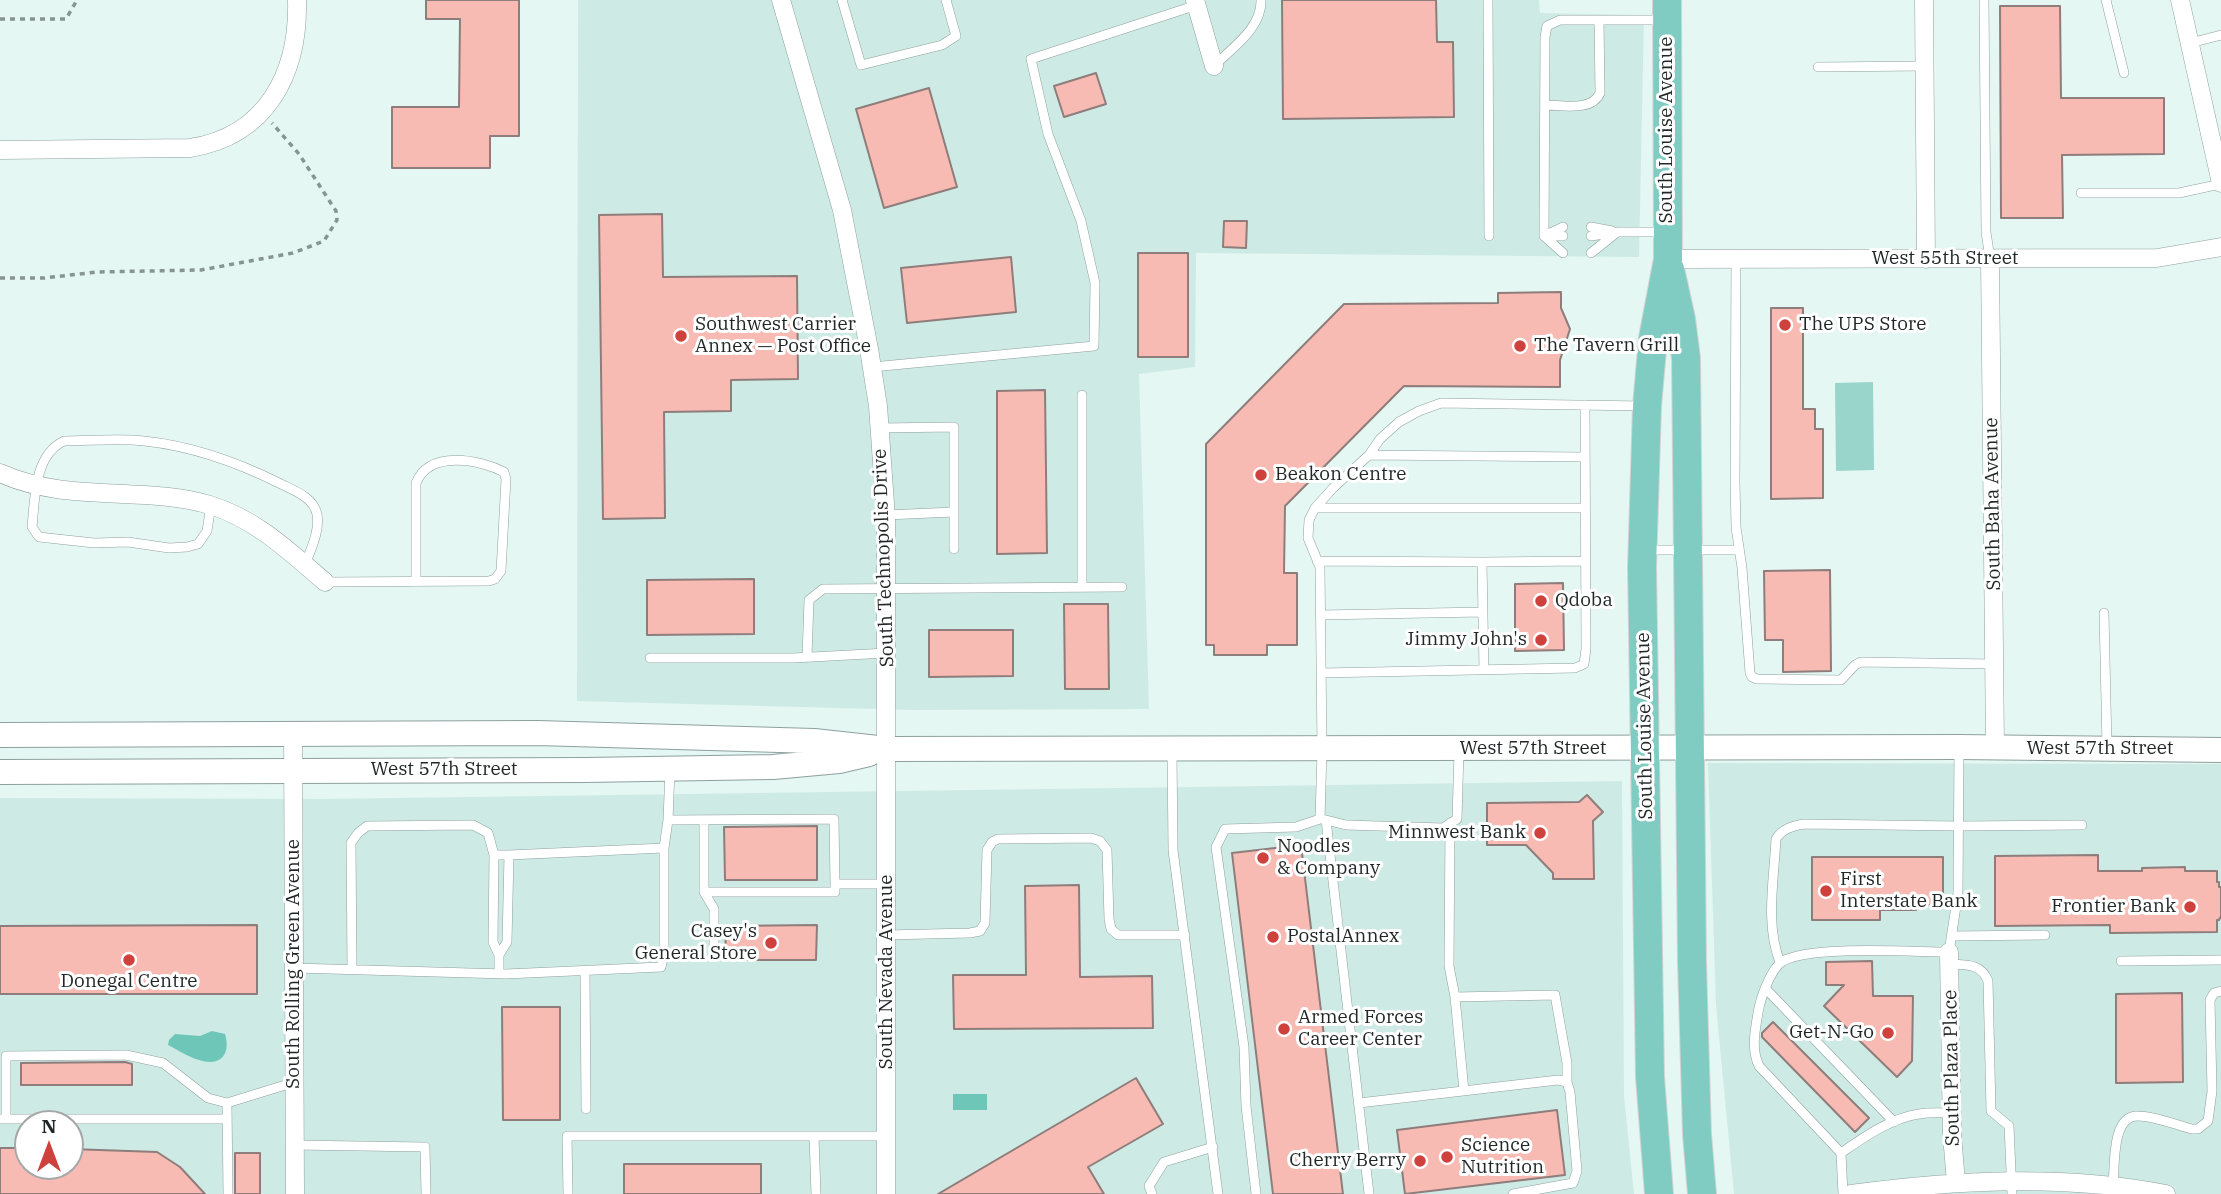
<!DOCTYPE html>
<meta charset="utf-8">
<style>
body{margin:0}
#map{position:relative;width:2221px;height:1194px;overflow:hidden;background:#e4f7f3;font-family:"IBM Plex Serif",serif}
canvas{display:block}
.north{position:absolute;left:14px;top:1110px;width:70px;height:70px;box-sizing:border-box;background:#fff;border:2px solid #a5a8a8;border-radius:50%;rotate:0deg;font-size:19px;font-weight:700;line-height:28px;text-align:center;color:#1f2625}
.north::after{content:'';display:block;margin:auto;width:24px;height:32px;background:#cf413c;clip-path:polygon(50% 0,100% 100%,50% 72%,0 100%)}
</style>
<div id="map">
<canvas width="2221" height="1194"></canvas>
<div class="north">N</div>
</div>
<script>
const ctx = document.querySelector('canvas').getContext('2d');
ctx.lineJoin = 'round';
function fillPath(path, color) {
  ctx.fillStyle = color;
  ctx.fill(path, 'evenodd');
}
function trace(path, color, width, dash) {
  ctx.strokeStyle = color;
  ctx.lineWidth = width;
  ctx.lineCap = dash ? 'butt' : 'round';
  ctx.setLineDash(dash || []);
  ctx.stroke(path);
}
function drawText(font, color, halo, rows, align = 'center') {
  ctx.font = font + ' "IBM Plex Serif",serif';
  ctx.lineWidth = 6;
  ctx.setLineDash([]);
  ctx.textBaseline = 'middle';
  ctx.strokeStyle = halo;
  ctx.fillStyle = color;
  for (const [text, x, y, turn = 0] of rows) {
    ctx.save();
    ctx.translate(x, y);
    ctx.rotate((+turn || 0) * Math.PI / 180);
    ctx.textAlign = isNaN(turn) ? turn : align;
    if (halo) ctx.strokeText(text, 0, 0);
    ctx.fillText(text, 0, 0);
    ctx.restore();
  }
}
fillPath(new Path2D(`
 M578 0H1539L1540 13 1644 15 1639 257 1196 253 1195 367 1139 374 1149 709 913 710 577 701Z
 M1708 763 2221 764V1194H1734L1716 1005Z
 M1622 781 1624 1096 1634 1194H0V798L324 799ZM28 1124H70V1166H28Z`), '#ceeae5');
fillPath(new Path2D(`
 M1873 382 1874 470 1836 471 1835 383Z`), '#99d5cb');
fillPath(new Path2D(`
 M212 1031 225 1034C231 1054 221 1067 199 1060 188 1057 178 1050 168 1045L169 1040 175 1034 200 1036Z
 M953 1094H987V1110H953Z`), '#6dc6b8');
const building = new Path2D(`
 M426 0H519V136H490V168H392V107H459L460 19H426Z
 M1282 0H1436L1437 42H1453L1454 117 1283 119Z
 M2000 6H2060L2061 98H2164V154L2062 155 2063 218H2001Z
 M1096 73 1106 104 1064 117 1054 86Z
 M929 88 957 187 884 208 856 109Z
 M662 214 663 277 797 276 798 379 731 380V411L664 412 665 518 603 519 599 215Z
 M1224 221H1247L1246 248 1223 247Z
 M1138 253H1188V357H1138Z
 M1011 257 1016 312 907 323 901 268Z
 M1561 292V308L1570 329 1560 360V387L1404 386 1285 506 1284 573H1297V645H1267V655H1214V645H1206V444L1344 304 1498 303V293Z
 M1771 308H1803V409H1815V429H1823V498L1771 499Z
 M1045 390 1047 553 997 554V391Z
 M1830 570 1831 671 1783 672V640H1765L1764 571Z
 M754 579V634L647 635V580Z
 M1563 583 1564 650 1515 651V584Z
 M1064 604H1108L1109 689H1065Z
 M929 630H1013V676L929 677Z
 M1587 795 1603 812 1593 821 1594 879H1553V873L1526 845H1487V803L1579 802Z
 M817 826V880H725L724 827Z
 M1301 845 1343 1194H1273L1232 853Z
 M2098 855V871H2142V868L2185 867V871H2217V882H2219V887H2221V916L2219 920H2217V932L2110 933V925L1995 926V856Z
 M1812 857H1943V905H1916V910H1880V920H1812Z
 M1079 885 1080 977 1152 976 1153 1028 954 1029 953 975H1026L1025 886Z
 M257 925V994H0V926Z
 M817 925 816 960H725L726 926Z
 M1872 961 1873 996H1913L1912 1061 1897 1077 1824 1006 1844 985H1826V962Z
 M2182 993 2183 1082 2116 1083V994Z
 M502 1007H560V1120H503Z
 M1773 1022 1869 1118 1855 1132 1762 1037V1033Z
 M125 1062 132 1064V1085H21V1063Z
 M1136 1078 1163 1124 1088 1167 1104 1194H938Z
 M1557 1110 1565 1175 1405 1194 1397 1130Z
 M0 1148H28V1166H70V1149L157 1152 180 1167 205 1194H0Z
 M235 1153H260V1194H235Z
 M624 1164H761V1194H624Z`);
fillPath(building, '#f7bbb4');
trace(building, '#8e7d7b', 2);
const service = new Path2D(`
 M842 0 861 65 942 45 956 36 946 0
 M1488 0 1489 236
 M1984 0 1986 232 1990 259
 M2106 0 2124 73
 M2190 43 2221 35
 M1214 66C1233 47 1262 28 1261 0
 M1818 67 1924 66
 M1545 105C1562 105 1592 112 1600 93L1599 20
 M2081 193H2179L2221 184
 M1591 227 1612 231
 M1546 235 1563 227
 M1544 236 1563 253
 M1563 236H1544L1545 37 1547 26 1560 20H1665
 M1591 236 1618 232H1666
 M1591 253 1616 233
 M1736 259 1735 482 1736 527 1742 568 1750 673 1752 677 1757 679 1841 680 1855 665 1861 662 1994 664
 M872 367 1094 346 1095 283 1081 221 1048 134 1031 59 1197 5
 M1082 395V587
 M880 428 954 427V549
 M1369 455 1584 457
 M211 505 207 531 198 544 187 547 169 548 128 542 94 543 39 537 32 527C35 498 34 455 64 441 90 441 118 438 144 441 193 446 237 462 281 484 295 491 313 497 317 514 320 531 311 549 305 565
 M1315 508H1584
 M886 515 954 512
 M1645 550H1739
 M1317 561 1482 562
 M325 582 489 581 495 579 501 571 506 479 504 472C479 459 429 450 416 483V582
 M2104 613 2107 747
 M1320 615 1483 612
 M807 657 809 600 823 589 1122 587
 M650 658H793L887 653
 M1484 670 1482 562 1585 561
 M1321 673 1575 668 1584 664 1586 649 1585 405
 M1172 751 1173 850 1218 1194
 M670 770 668 820 834 819 835 884H886
 M1322 819 1346 825 1443 828 1457 819 1459 751
 M1326 820 1369 1194
 M704 821V892H835V884
 M1450 823 1449 966 1455 997 1555 995 1567 1063V1082
 M494 855 493 942 499 955V974
 M704 892 714 909V951
 M887 935 970 933 980 931 985 923 987 850 992 842 998 839 1091 838 1100 841 1107 850 1109 919 1111 929 1118 935H1185
 M1951 936 2045 935
 M499 955 507 942 509 855
 M2121 961 2221 960
 M1780 962C1765 925 1774 879 1776 839 1782 829 1792 826 1804 824L1958 826 2082 825
 M1949 964C1966 965 1981 963 1988 981L1991 1111 2009 1126 2012 1194
 M294 968 506 974 661 967 664 955V848
 M352 969 351 843 358 833 367 826 473 825 488 833 494 855H509L664 848 668 820
 M585 971 586 1109
 M1765 988 1894 1122
 M1455 997 1464 1091
 M1359 1103 1558 1080 1567 1082 1570 1092 1577 1171 1573 1183 1513 1194
 M0 1119H227
 M6 1119V1056L126 1055 163 1063 208 1098 227 1103
 M814 1136 816 1194
 M295 1145 425 1147 426 1194
 M1841 1153 1759 1066C1751 1049 1755 1031 1758 1013 1760 1000 1770 969 1783 961 1811 945 1913 952 1949 952L1958 893 1959 748
 M2113 1186C2115 1167 2111 1115 2138 1116 2154 1116 2177 1125 2192 1129H2198L2208 1121 2212 1091 2210 1000 2214 993 2221 991
 M228 1194 227 1103 295 1082
 M568 1194 567 1136H886
 M1152 1194 1149 1186 1164 1162 1213 1147
 M1256 1194 1246 1106 1244 1047 1216 847 1225 829 1296 827 1320 819 1322 750 1320 567 1308 538 1309 520 1315 508 1333 488 1369 455 1380 439 1399 422 1419 411 1441 403 1645 406
 M1843 1194 1841 1153C1864 1137 1891 1118 1919 1114 1930 1112 1941 1113 1952 1113`);
const minor = new Path2D(`
 M781 0 842 210 869 349 878 406 886 518V1194
 M1195 0 1214 66
 M1924 0 1926 259
 M2180 0 2221 183
 M0 150 190 148C267 136 299 73 297 0
 M1668 259 2157 258 2221 247
 M1990 259 1995 748
 M0 473C68 504 141 485 210 505 256 519 290 552 325 582
 M293 733 295 1194
 M1949 952 1952 1135 1956 1183
 M1851 1194C1955 1180 2063 1174 2166 1194`);
const secondary = new Path2D(`
 M0 735 537 733 814 741 887 749 1959 747 2221 750
 M0 772 585 770 773 767 839 761 869 754`);
const primary = new Path2D(`
 M1670 269 1681 319 1686 358 1692 963 1697 1134 1702 1194
 M1659 1194 1650 1077 1642 567 1647 406 1653 338 1668 259 1667 0`);
trace(service, '#8ea09d', 10);
trace(minor, '#8ea09d', 19);
trace(secondary, '#8ea09d', 26);
trace(primary, '#d2d4d3', 30);
trace(new Path2D(`
 M0 19H66L77 0
 M0 278H44L97 272 201 270 293 253 324 241 337 220 336 211 299 154 272 123`), '#879592', 3.5, [5, 5]);
trace(service, '#fff', 9);
trace(minor, '#fff', 18);
trace(secondary, '#fff', 24);
trace(primary, '#81ccc2', 28);
for (const [x, y, r, color] of [
 [1785,325,7,"#cf413c"],
 [681,336,7,"#cf413c"],
 [1520,346,7,"#cf413c"],
 [1261,475,7,"#cf413c"],
 [1541,601,7,"#cf413c"],
 [1541,640,7,"#cf413c"],
 [1540,833,7,"#cf413c"],
 [1263,858,7,"#cf413c"],
 [1826,891,7,"#cf413c"],
 [2190,907,7,"#cf413c"],
 [1273,937,7,"#cf413c"],
 [771,943,7,"#cf413c"],
 [129,960,7,"#cf413c"],
 [1284,1029,7,"#cf413c"],
 [1888,1033,7,"#cf413c"],
 [1447,1157,7,"#cf413c"],
 [1420,1161,7,"#cf413c"]
]) {
  const dot = new Path2D();
  dot.arc(x, y, r, 0, 2 * Math.PI);
  ctx.fillStyle = color;
  ctx.fill(dot);
  trace(dot, '#fff', 2.5);
}
drawText('19px', '#1f2625', '#fff', [
 ["South Louise Avenue",1667,130,-90],
 ["West 55th Street",1945,259],
 ["South Baha Avenue",1993,504,-91],
 ["South Technopolis Drive",884,558,-92],
 ["South Louise Avenue",1645,726,-91],
 ["West 57th Street",1533,749],
 ["West 57th Street",2100,749],
 ["West 57th Street",444,770],
 ["South Rolling Green Avenue",294,964,-90],
 ["South Nevada Avenue",887,972,-90],
 ["South Plaza Place",1952,1068,-91]
]);
drawText('19px', '#1f2625', '#fff', [
 ["Southwest Carrier",695,325],
 ["Annex — Post Office",695,347],
 ["The UPS Store",1799,325],
 ["The Tavern Grill",1534,346],
 ["Beakon Centre",1275,475],
 ["Qdoba",1555,601],
 ["Jimmy John's",1527,640,"right"],
 ["Minnwest Bank",1526,833,"right"],
 ["Noodles",1277,847],
 ["& Company",1277,869],
 ["First",1840,880],
 ["Interstate Bank",1840,902],
 ["Frontier Bank",2176,907,"right"],
 ["Casey's",757,932,"right"],
 ["General Store",757,954,"right"],
 ["PostalAnnex",1287,937],
 ["Donegal Centre",129,982,"center"],
 ["Armed Forces",1298,1018],
 ["Career Center",1298,1040],
 ["Get-N-Go",1874,1033,"right"],
 ["Science",1461,1146],
 ["Nutrition",1461,1168],
 ["Cherry Berry",1406,1161,"right"]
], 'left');
</script>
